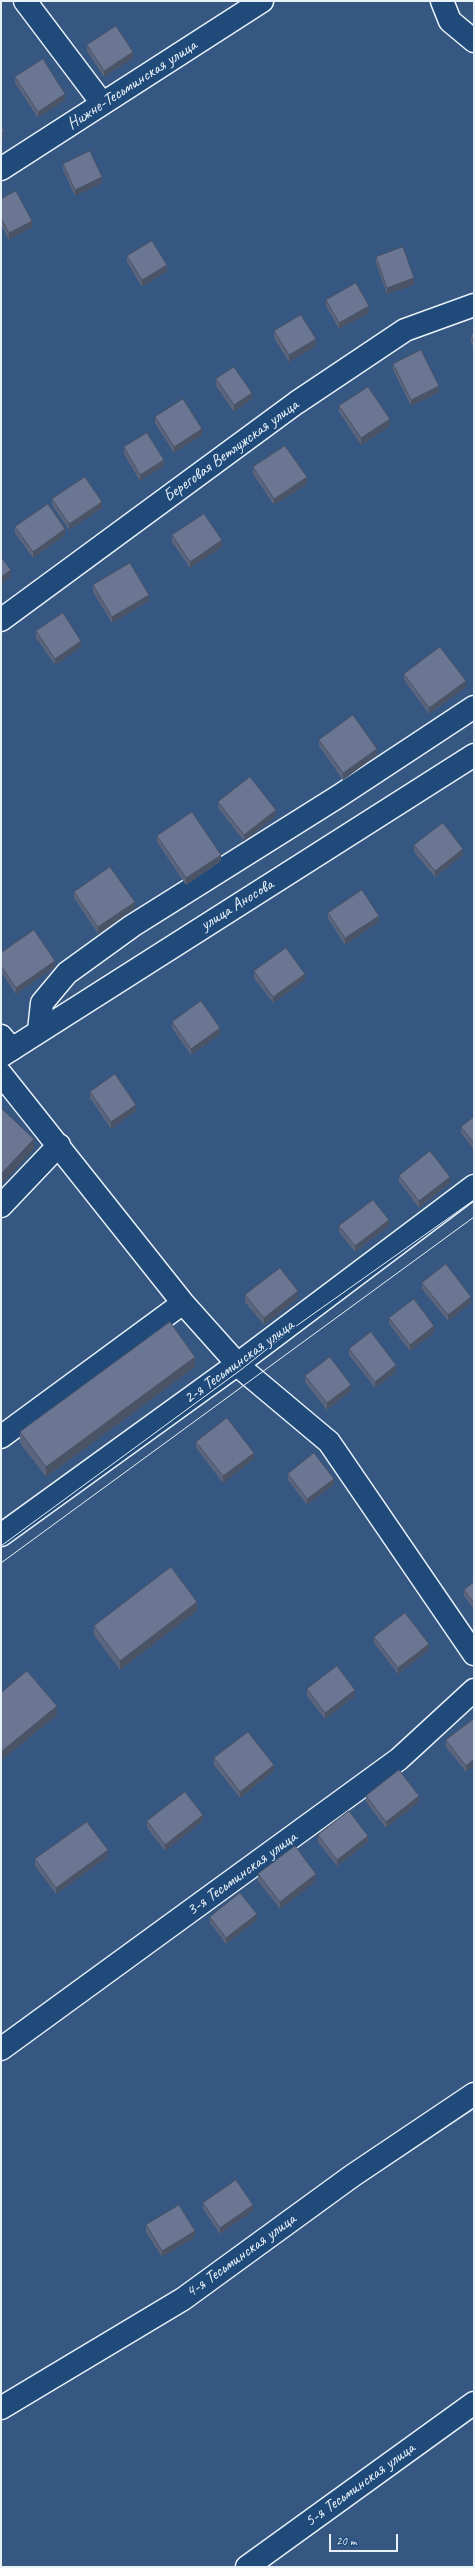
<!DOCTYPE html>
<meta charset="utf-8">
<style>
body{margin:0}
#map{position:relative;width:475px;height:2568px;overflow:hidden;background:#365781;font-family:Caveat,sans-serif}
canvas{display:block}
.frame{position:absolute;inset:0;border:2px solid #e8f1f8;pointer-events:none}
.scale{position:absolute;left:329px;top:2534px;width:69px;height:18px;box-sizing:border-box;border:2px solid #e8f1f8;border-top:0;padding-left:5px;font-size:12px;line-height:14px;white-space:nowrap;color:#e8f1f8;-webkit-text-stroke:3px #1f4a7a;paint-order:stroke}
</style>
<div id="map">
<canvas width="475" height="2568"></canvas>
<div class="frame"></div>
<div class="scale">20 m</div>
</div>
<script>
const ctx = document.querySelector('canvas').getContext('2d');
ctx.lineJoin = 'round';
function trace(path, color, width, dash) {
  ctx.strokeStyle = color;
  ctx.lineWidth = width;
  ctx.lineCap = dash ? 'butt' : 'round';
  ctx.setLineDash(dash || []);
  ctx.stroke(path);
}
function fillPath(path, color) {
  ctx.fillStyle = color;
  ctx.fill(path, 'evenodd');
}
function drawText(font, color, halo, rows, align = 'center') {
  ctx.font = font + ' Caveat,sans-serif';
  ctx.lineWidth = 3;
  ctx.setLineDash([]);
  ctx.textBaseline = 'middle';
  ctx.strokeStyle = halo;
  ctx.fillStyle = color;
  for (const [text, x, y, turn = 0] of rows) {
    ctx.save();
    ctx.translate(x, y);
    ctx.rotate((+turn || 0) * Math.PI / 180);
    ctx.textAlign = isNaN(turn) ? turn : align;
    if (halo) ctx.strokeText(text, 0, 0);
    ctx.fillText(text, 0, 0);
    ctx.restore();
  }
}
const minor = new Path2D(`
 M25 1 102 103
 M442 1 450 21 474 41
 M1 169 262 1
 M1 620 296 403 405 330 474 305
 M39 1031 42 1003 67 973 132 926 339 796 474 707
 M1 1036 12 1049
 M1 1074 183 1303 242 1369 329 1442 474 1654
 M1 1206 59 1145
 M1 1437 183 1303
 M1 1535 239 1363 474 1186
 M1 2049 399 1759 474 1690
 M1 2408 183 2299 352 2176 474 2094
 M247 2567 474 2403`);
const major = new Path2D(`
 M1 1056 474 755`);
trace(minor, '#e8f1f8', 25);
trace(major, '#e8f1f8', 25);
trace(minor, '#1f4a7a', 22);
trace(major, '#1f4a7a', 22);
trace(new Path2D(`
 M1 1546 242 1369 292 1329 474 1200
 M1 1563 474 1217`), '#e8f1f8', 1);
fillPath(new Path2D(`
 M87 45 133 58 104 77 87 51Z
 M15 77 65 100 38 118 15 83Z
 M63 164 102 183 75 196 63 170Z
 M1 199 32 227 9 240 1 225Z
 M127 256 167 271 142 287 127 262Z
 M376 257 414 285 387 294 376 263Z
 M326 300 369 313 339 329 326 306Z
 M274 331 316 346 289 362 274 338Z
 M474 334V349L471 342V335Z
 M393 364 439 392 411 406 393 370Z
 M216 379 252 399 234 412 216 386Z
 M339 406 390 426 361 445 339 412Z
 M155 417 202 435 174 453 155 423Z
 M124 447 164 466 140 481 124 454Z
 M253 467 307 484 274 505 253 474Z
 M52 499 102 508 69 530 52 505Z
 M15 527 65 535 33 558 15 533Z
 M172 535 222 547 190 568 172 542Z
 M93 585 149 601 112 623 93 592Z
 M36 631 81 647 55 665 36 638Z
 M404 674 466 687 429 714 404 680Z
 M319 740 377 755 343 780 319 746Z
 M218 802 276 816 244 841 218 808Z
 M157 836 221 861 186 885 157 842Z
 M414 845 463 855 435 877 414 852Z
 M74 892 135 908 98 934 74 898Z
 M328 913 379 922 345 945 328 919Z
 M1 953 55 967 16 994 1 972Z
 M254 971 305 980 273 1003 254 978Z
 M172 1022 220 1034 191 1055 172 1028Z
 M90 1092 136 1111 111 1129 90 1098Z
 M474 1117V1150L461 1133V1127Z
 M399 1176 450 1183 419 1208 399 1182Z
 M339 1226H389L355 1252 339 1232Z
 M422 1283 471 1303 448 1321 422 1289Z
 M245 1295 298 1298 264 1325 245 1302Z
 M389 1318 434 1333 410 1351 389 1324Z
 M349 1349 396 1372 375 1388 349 1355Z
 M195 1367 46 1477 20 1443V1432Z
 M305 1376 351 1391 327 1410 305 1382Z
 M196 1442 254 1459 223 1483 196 1448Z
 M288 1474 334 1485 307 1505 288 1480Z
 M474 1582V1609L464 1596V1590Z
 M197 1611 120 1670 94 1635V1626Z
 M374 1637 429 1650 398 1674 374 1643Z
 M307 1689 355 1696 325 1719 307 1696Z
 M474 1719V1765L466 1772 446 1747V1740Z
 M214 1758 274 1771 240 1798 214 1765Z
 M366 1796 419 1802 386 1828 366 1802Z
 M147 1821H203L165 1851 147 1828Z
 M318 1835 368 1842 337 1866 318 1842Z
 M108 1857 56 1894 35 1866V1859Z
 M258 1874 316 1881 280 1909 258 1881Z
 M210 1917 257 1920 226 1944 210 1923Z
 M203 2203 253 2211 220 2234 203 2209Z
 M146 2225 195 2237 162 2257 146 2232Z`), '#5c657e');
fillPath(new Path2D(`
 M133 52V58L104 77V71Z
 M65 94V100L38 118V112Z
 M4 131V137L1 139V133Z
 M102 177V183L75 196V190Z
 M32 221V227L9 240V233Z
 M167 265V271L142 287V280Z
 M414 278V285L387 294V288Z
 M369 306V313L339 329V323Z
 M316 339V346L289 362V355Z
 M439 386V392L411 406V400Z
 M252 393V399L234 412V405Z
 M390 419V426L361 445V438Z
 M202 429V435L174 453V447Z
 M164 460V466L140 481V475Z
 M307 477V484L274 505V499Z
 M102 502V508L69 530V524Z
 M65 529V535L33 558V552Z
 M222 540V547L190 568V562Z
 M11 570V577L1 584V577Z
 M149 595V601L112 623V617Z
 M81 641V647L55 665V659Z
 M466 681V687L429 714V708Z
 M377 749V755L343 780V773Z
 M276 810V816L244 841V835Z
 M463 849V855L435 877V871Z
 M221 855V861L186 885V878Z
 M135 902V908L98 934V927Z
 M379 916V922L345 945V938Z
 M55 961V967L16 994V988Z
 M305 974V980L273 1003V997Z
 M220 1028V1034L191 1055V1049Z
 M136 1105V1111L111 1129V1122Z
 M34 1139V1149L1 1185V1174Z
 M450 1177V1183L419 1208V1201Z
 M389 1220V1226L355 1252V1246Z
 M298 1291V1298L264 1325V1318Z
 M471 1297V1303L448 1321V1315Z
 M434 1326V1333L410 1351V1345Z
 M195 1357V1367L46 1477V1467Z
 M396 1365V1372L375 1388V1382Z
 M351 1385V1391L327 1410V1403Z
 M254 1453V1459L223 1483V1476Z
 M334 1479V1485L307 1505V1499Z
 M2 1494V1505L1 1506V1495Z
 M197 1602V1611L120 1670V1661Z
 M429 1644V1650L398 1674V1668Z
 M355 1690V1696L325 1719V1713Z
 M57 1706V1715L1 1761V1752Z
 M474 1759V1765L466 1772V1766Z
 M274 1765V1771L240 1798V1792Z
 M419 1796V1802L386 1828V1822Z
 M203 1815V1821L165 1851V1845Z
 M368 1836V1842L337 1866V1860Z
 M108 1850V1857L56 1894V1888Z
 M316 1874V1881L280 1909V1902Z
 M257 1914V1920L226 1944V1938Z
 M253 2205V2211L220 2234V2228Z
 M195 2231V2237L162 2257V2251Z`), '#4b5366');
const building = new Path2D(`
 M116 26 133 52 104 71 87 45Z
 M43 59 65 94 38 112 15 77Z
 M1 126 4 131 1 133Z
 M90 151 102 177 75 190 63 164Z
 M16 191 32 221 9 233 1 218V199Z
 M152 241 167 265 142 280 127 256Z
 M403 247 414 278 387 288 376 257Z
 M356 283 369 306 339 323 326 300Z
 M301 315 316 339 289 355 274 331Z
 M474 334V343L471 335Z
 M421 350 439 386 411 400 393 364Z
 M234 367 252 393 234 405 216 379Z
 M368 387 390 419 361 438 339 406Z
 M183 399 202 429 174 447 155 417Z
 M147 433 164 460 140 475 124 447Z
 M285 446 307 477 274 499 253 467Z
 M85 477 102 502 69 524 52 499Z
 M48 504 65 529 33 552 15 527Z
 M204 514 222 540 190 562 172 535Z
 M1 557 11 570 1 577Z
 M130 563 149 595 112 617 93 585Z
 M63 613 81 641 55 659 36 631Z
 M440 647 466 681 429 708 404 674Z
 M353 715 377 749 343 773 319 740Z
 M250 777 276 810 244 835 218 802Z
 M192 812 221 855 186 878 157 836Z
 M443 823 463 849 435 871 414 845Z
 M110 867 135 902 98 927 74 892Z
 M362 890 379 916 345 938 328 913Z
 M34 930 55 961 16 988 1 966V953Z
 M286 948 305 974 273 997 254 971Z
 M201 1001 220 1028 191 1049 172 1022Z
 M115 1074 136 1105 111 1122 90 1092Z
 M1 1108 34 1139 1 1174Z
 M474 1117V1143L461 1127Z
 M430 1151 450 1177 419 1201 399 1176Z
 M373 1200 389 1220 355 1246 339 1226Z
 M446 1264 471 1297 448 1315 422 1283Z
 M280 1268 298 1291 264 1318 245 1295Z
 M414 1299 434 1326 410 1345 389 1318Z
 M170 1322 195 1357 46 1467 20 1432Z
 M371 1332 396 1365 375 1382 349 1349Z
 M330 1357 351 1385 327 1403 305 1376Z
 M227 1418 254 1453 223 1476 196 1442Z
 M314 1453 334 1479 307 1499 288 1474Z
 M171 1567 197 1602 120 1661 94 1626Z
 M474 1582V1603L464 1590Z
 M405 1613 429 1644 398 1668 374 1637Z
 M337 1666 355 1690 325 1713 307 1689Z
 M27 1671 57 1706 1 1752V1693Z
 M474 1719V1759L466 1766 446 1740Z
 M248 1732 274 1765 240 1792 214 1758Z
 M399 1770 419 1796 386 1822 366 1796Z
 M185 1792 203 1815 165 1845 147 1821Z
 M349 1811 368 1836 337 1860 318 1835Z
 M87 1822 108 1850 56 1888 35 1859Z
 M295 1846 316 1874 280 1902 258 1874Z
 M240 1893 257 1914 226 1938 210 1917Z
 M236 2180 253 2205 220 2228 203 2203Z
 M179 2205 195 2231 162 2251 146 2225Z`);
fillPath(building, '#6b7692');
trace(building, '#4b5366', 1);
drawText('17px', '#e8f1f8', '#1f4a7a', [
 ["Нижне-Тесьминская улица",132,85,-33],
 ["Береговая Ветлужская улица",231,451,-36],
 ["улица Аносова",237,905,-32],
 ["2-я Тесьминская улица",239,1362,-36],
 ["3-я Тесьминская улица",242,1874,-36],
 ["4-я Тесьминская улица",241,2256,-36],
 ["5-я Тесьминская улица",360,2485,-36]
]);
</script>
